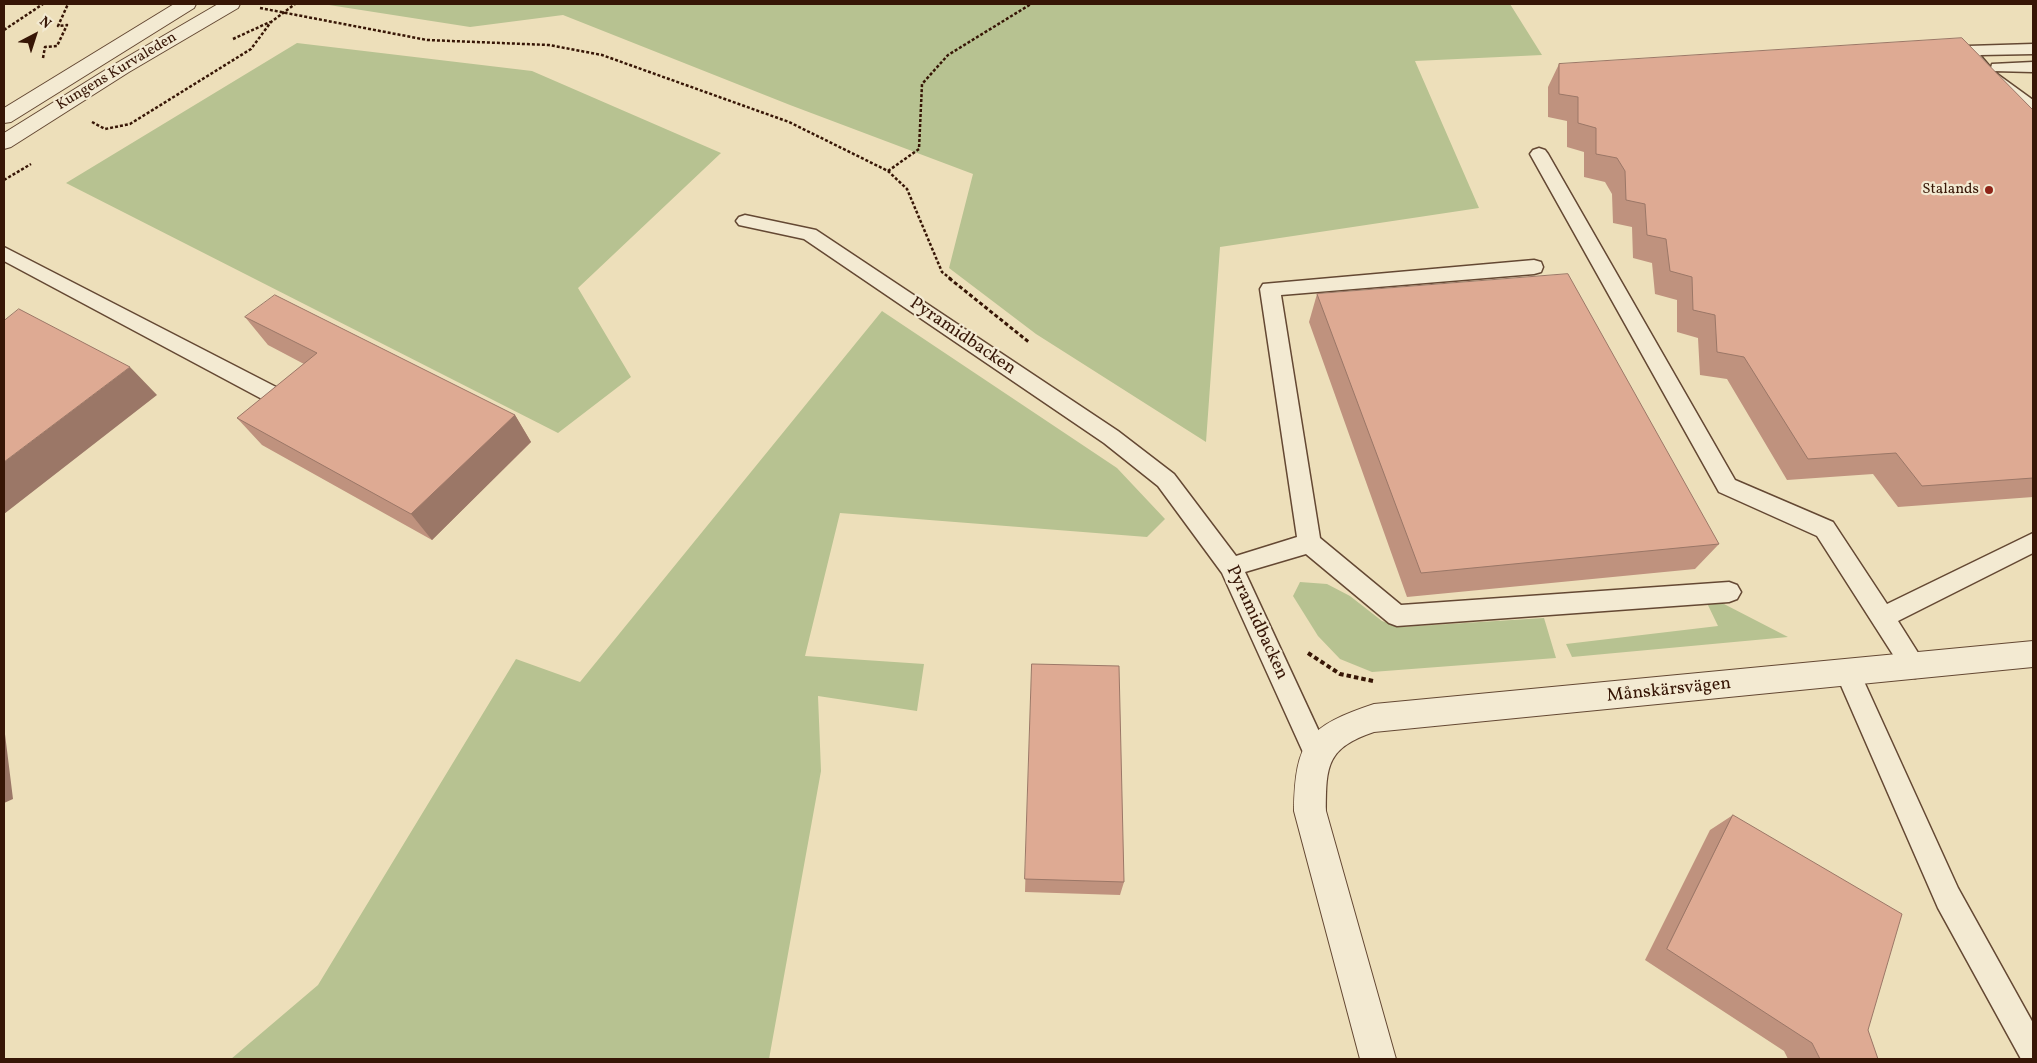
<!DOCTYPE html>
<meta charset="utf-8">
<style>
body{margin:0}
#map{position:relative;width:2037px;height:1063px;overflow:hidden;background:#eddfba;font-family:Vollkorn,serif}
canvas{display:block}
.frame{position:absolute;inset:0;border:5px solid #371606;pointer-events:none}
.north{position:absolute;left:10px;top:10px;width:50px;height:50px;-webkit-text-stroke:4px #f3ead2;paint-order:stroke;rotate:40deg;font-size:14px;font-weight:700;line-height:20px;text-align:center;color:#371606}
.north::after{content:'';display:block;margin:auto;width:18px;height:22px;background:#371606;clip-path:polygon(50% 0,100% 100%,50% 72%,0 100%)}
</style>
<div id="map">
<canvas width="2037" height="1063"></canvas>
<div class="frame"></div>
<div class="north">N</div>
</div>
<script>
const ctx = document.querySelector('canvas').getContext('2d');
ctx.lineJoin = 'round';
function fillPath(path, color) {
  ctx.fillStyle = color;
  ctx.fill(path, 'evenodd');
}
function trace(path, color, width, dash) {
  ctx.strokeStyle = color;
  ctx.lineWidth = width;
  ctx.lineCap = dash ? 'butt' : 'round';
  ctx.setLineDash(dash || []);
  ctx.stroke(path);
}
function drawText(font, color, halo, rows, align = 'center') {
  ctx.font = font + ' Vollkorn,serif';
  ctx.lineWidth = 4.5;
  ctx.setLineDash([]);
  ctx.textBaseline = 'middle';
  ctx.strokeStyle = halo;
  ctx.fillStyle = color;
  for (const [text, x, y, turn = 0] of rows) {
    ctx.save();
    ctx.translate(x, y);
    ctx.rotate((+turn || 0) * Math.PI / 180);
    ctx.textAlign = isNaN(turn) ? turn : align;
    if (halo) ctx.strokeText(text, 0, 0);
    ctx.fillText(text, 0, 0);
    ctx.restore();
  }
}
fillPath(new Path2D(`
 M330 4H1510L1542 55 1415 61 1479 208 1220 247 1206 442 1036 334 949 268 973 174 790 105 563 15 470 27 329 5Z
 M297 43 532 71 721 153 578 288 631 377 558 433 66 183Z
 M882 311 1117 468 1165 519 1147 537 840 513 805 656 924 664 917 711 818 696 821 771 769 1059H231L318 985 516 659 580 682Z
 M1300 582 1327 584 1350 596 1382 621 1401 627 1544 618 1556 658 1372 672 1340 659 1318 636 1293 596Z
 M1706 601 1724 604 1788 637 1572 657 1566 644 1718 626Z`), '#b7c291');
const service = new Path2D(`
 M2033 44V54L1980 55 1991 68 1992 64 2033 62V72L1993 71 2033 100V111C2012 110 1972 68 1960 51L1962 48 1968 46Z
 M1539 148 1545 150 1548 154 1735 480 1833 522 1887 604 2033 533V553L1898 621 1927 667 1924 675 1915 678 1906 675 1817 536 1719 492 1530 154 1533 150Z
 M745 215 816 230 1118 431 1174 474 1236 556 1297 537 1260 289 1263 284 1534 260 1541 262 1543 267 1541 272 1534 274 1281 295 1320 538 1401 605 1729 582 1737 585 1741 592 1737 599 1729 602 1397 626 1389 623 1306 554 1245 572 1329 753 1325 761 1316 765 1307 761 1222 573 1158 486 1104 443 804 239 739 225 736 221 739 217Z
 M4 247 276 387 279 393 276 399 269 401 262 399 4 261Z
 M1848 663 1857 666 1958 888 2033 1023V1059H2021L1938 908 1836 674 1839 666Z`);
const minor = new Path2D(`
 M2033 641V667L1374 732C1327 748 1326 765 1326 811L1396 1059H1360L1294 811C1295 740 1308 726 1374 704Z`);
const tertiary = new Path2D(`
 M174 4H196L194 8 11 122 4 123V108Z
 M218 4H240L238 8 129 72 11 147 4 149V133L115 64Z`);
trace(service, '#644833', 3);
trace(minor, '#644833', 2);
trace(tertiary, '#644833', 2);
trace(new Path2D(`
 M260 8 427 40 549 45 602 55 789 122 888 171 907 189 942 272 951 279
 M4 30 43 4
 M233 39 270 22
 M43 58 45 47 57 46 67 25 58 26 68 4
 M92 122 105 129 130 124 251 49 271 22 295 4
 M888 171 919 149 922 84 948 55 1031 4
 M4 180 31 164`), '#371606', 2.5, [3, 2]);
trace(new Path2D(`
 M949 278 1030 343`), '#371606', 3, [4, 2.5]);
trace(new Path2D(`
 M1308 653 1340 674 1373 681`), '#371606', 4, [4.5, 3]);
fillPath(service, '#f3ead2');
fillPath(minor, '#f3ead2');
fillPath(tertiary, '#f3ead2');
fillPath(new Path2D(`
 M1559 64 2033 110V497L1898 507 1873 474 1787 480 1727 379 1700 375 1698 338 1677 332V300L1655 294 1652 263 1633 258 1632 227 1613 223 1612 194 1605 182 1584 177V152L1567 147V121L1548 117V87Z
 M1317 294 1719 544 1695 569 1407 597 1309 322Z
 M245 317 515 415 531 442 432 540 262 445 237 418 304 364 268 345Z
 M1032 664 1124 882 1120 895 1025 892Z
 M1733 815 1868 1030 1878 1059H1788L1784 1051 1645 960 1710 830Z`), '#bf927e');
fillPath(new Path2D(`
 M130 367 157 395 4 514V462Z
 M515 415 531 442 432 540 411 514Z
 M4 726 13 799 4 803Z`), '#9b7767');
const building = new Path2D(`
 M1962 38 2033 110V478L1922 486 1896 453 1808 459 1744 357 1717 352 1715 315 1693 310 1692 277 1670 271 1666 239 1647 235 1645 204 1626 200 1625 171 1617 158 1596 154V128L1578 123V97L1559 94V64Z
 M1568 274 1719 544 1421 573 1317 294Z
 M275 295 515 415 411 514 237 418 317 353 245 317Z
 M19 309 130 367 4 462V321Z
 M1032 664 1119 666 1124 882 1025 879Z
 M1733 815 1902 914 1868 1030 1878 1059H1820L1812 1043 1667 949Z`);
fillPath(building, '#deaa93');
trace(building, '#9b7767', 1);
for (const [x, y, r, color] of [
 [1989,190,5,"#8f2418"]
]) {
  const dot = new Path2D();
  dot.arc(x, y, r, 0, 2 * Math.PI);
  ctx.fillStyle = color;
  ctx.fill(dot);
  trace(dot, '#f3ead2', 2);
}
drawText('15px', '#371606', '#f3ead2', [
 ["Kungens Kurvaleden",117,72,-31]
]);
drawText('15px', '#371606', '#f3ead2', [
 ["Stalands",1979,190]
], 'right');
drawText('18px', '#371606', '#f3ead2', [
 ["Pyramidbacken",962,337,34],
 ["Pyramidbacken",1256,623,65],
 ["Månskärsvägen",1669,691,-6]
]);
</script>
